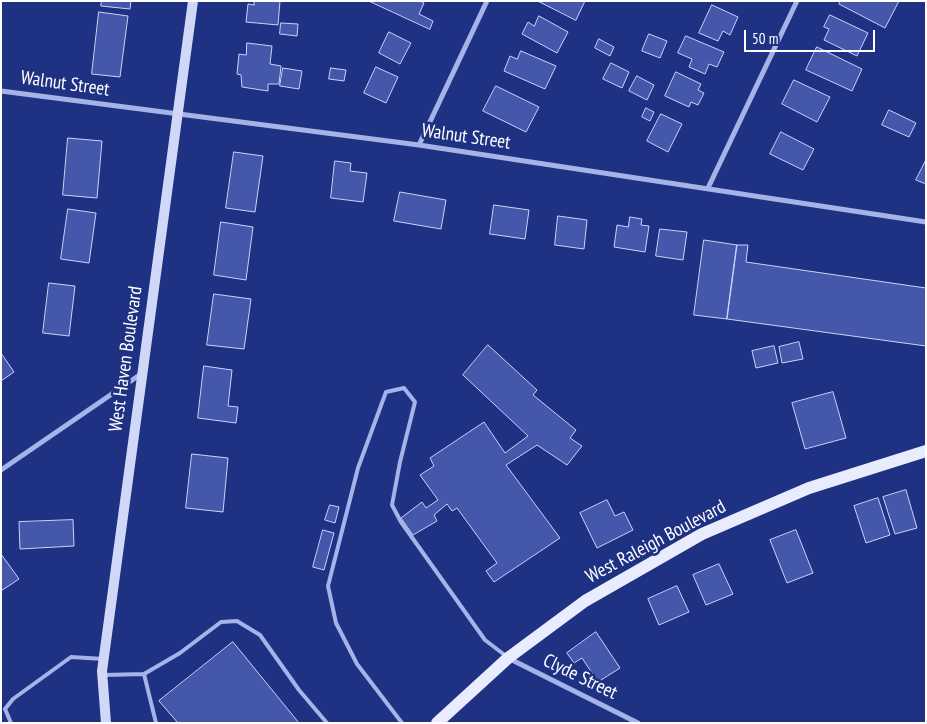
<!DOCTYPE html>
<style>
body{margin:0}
#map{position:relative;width:927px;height:724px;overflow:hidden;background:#1f3183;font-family:"PT Sans Narrow",sans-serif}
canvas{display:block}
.frame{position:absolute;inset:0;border:2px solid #fff;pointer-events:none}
.scale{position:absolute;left:744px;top:30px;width:131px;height:22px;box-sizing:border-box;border:2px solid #fff;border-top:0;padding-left:6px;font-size:15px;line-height:18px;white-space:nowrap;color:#fff;-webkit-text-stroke:4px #1f3183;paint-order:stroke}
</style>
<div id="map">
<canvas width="927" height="724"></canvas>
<div class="frame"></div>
<div class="scale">50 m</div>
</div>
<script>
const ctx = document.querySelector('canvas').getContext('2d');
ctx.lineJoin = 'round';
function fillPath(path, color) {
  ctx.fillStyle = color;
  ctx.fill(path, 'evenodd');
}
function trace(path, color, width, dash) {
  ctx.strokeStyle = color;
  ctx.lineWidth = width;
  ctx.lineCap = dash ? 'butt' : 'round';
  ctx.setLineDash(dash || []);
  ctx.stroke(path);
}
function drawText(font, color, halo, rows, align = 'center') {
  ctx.font = font + ' "PT Sans Narrow",sans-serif';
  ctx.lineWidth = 5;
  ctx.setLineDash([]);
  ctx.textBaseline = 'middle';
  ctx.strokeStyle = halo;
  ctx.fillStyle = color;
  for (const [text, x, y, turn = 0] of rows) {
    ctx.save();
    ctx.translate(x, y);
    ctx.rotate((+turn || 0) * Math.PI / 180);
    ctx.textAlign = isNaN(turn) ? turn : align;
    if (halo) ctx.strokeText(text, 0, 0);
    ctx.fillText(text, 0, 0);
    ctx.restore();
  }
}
const building = new Path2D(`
 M102 1H131L130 9 101 6Z
 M254 1H280L278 25 246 22 248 4 254 5Z
 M369 1H420L424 3 419 14 433 21 430 29Z
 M538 1H585L576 20Z
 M841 1H899L885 28 839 4Z
 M712 5 738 17 730 35 723 31 718 41 699 33Z
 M99 12 128 16 120 77 92 74Z
 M830 15 868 33 857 56 824 40 829 29 824 27Z
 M539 16 568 32 557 53 522 34 528 22 534 26Z
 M281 23 298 24 297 36 280 34Z
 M389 32 411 43 400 64 379 53Z
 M649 34 667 41 660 58 642 51Z
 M686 36 724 52 717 67 709 64 705 74 689 67 692 59 678 53Z
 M599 39 614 47 610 56 595 48Z
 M247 43 272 46 270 64 281 66 279 84H268V91L242 87 241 75 237 74 239 54 246 55Z
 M817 47 862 69 852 91 806 70Z
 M521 51 556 66 545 89 504 71 510 56 517 59Z
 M611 63 629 72 622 88 603 79Z
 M376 67 398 77 386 103 364 93Z
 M283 68 302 71 299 89 280 86Z
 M331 68 346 70 344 81 329 79Z
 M676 72 701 84 698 90 704 93 698 105 691 102 689 107 665 96Z
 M637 76 654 85 647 100 629 91Z
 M794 80 830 97 817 122 782 104Z
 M496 86 539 107 526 132 483 111Z
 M646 108 654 112 650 121 642 117Z
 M889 110 916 123 909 137 882 125Z
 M661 114 682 124 668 152 647 141Z
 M781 132 814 149 803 170 770 154Z
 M68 138 102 141 97 198 63 195Z
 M234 152 263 156 255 212 226 208Z
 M926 160V184L916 180Z
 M335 161 351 163 350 171 367 173 363 202 331 198Z
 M400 192 446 200 441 229 394 221Z
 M494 205 529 210 525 239 490 234Z
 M68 209 96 213 89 263 61 259Z
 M558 216 587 220 584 249 555 245Z
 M630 217 642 219 641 225 649 226 645 252 614 247 617 225 628 227Z
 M221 222 253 227 246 280 214 275Z
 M660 229 687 232 683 260 656 256Z
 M704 240 737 245 727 319 694 315Z
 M737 245H748L746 262 926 288V346L727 319Z
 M49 283 75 286 69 336 43 333Z
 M214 294 251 299 244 349 207 345Z
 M799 342 803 359 782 363 779 347Z
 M488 345 537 390 533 395 576 430 570 438 582 446 567 465 537 445 506 465 560 538 494 582 486 571 497 563 457 508 452 511 447 504 434 515 437 521 413 535 401 518 422 502 426 508 438 500 420 475 434 466 430 458 484 422 505 453 528 436 463 375Z
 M774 346 778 363 756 368 752 351Z
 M1 353 14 372 1 381Z
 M204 366 232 370 228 406 238 407 236 423 198 418Z
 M833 392 846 438 805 449 792 403Z
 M192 454 228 458 223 512 186 508Z
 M906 490 917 528 895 534 883 497Z
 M878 498 890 535 866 543 854 506Z
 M607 500 615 516 624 512 633 530 597 548 580 513Z
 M330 505 339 507 335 523 325 520Z
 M73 520 74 546 20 549 19 522Z
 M323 530 334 533 324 570 313 567Z
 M796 530 813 573 787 583 770 540Z
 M1 554 19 579 1 591Z
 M719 564 733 594 706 605 693 575Z
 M677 586 689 612 659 625 648 599Z
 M596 632 620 668 598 682 582 658 574 663 567 653Z
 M233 642 299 723H178L159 701Z`);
fillPath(building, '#4457aa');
trace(building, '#cad3f7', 1);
trace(new Path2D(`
 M144 674 156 723
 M104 675 144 674 180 653 221 622 237 621 260 635 299 690 327 723
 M11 723 5 709 13 699 71 657 104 659
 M402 723 357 664 336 623 328 586 358 468 386 392 404 388 415 402 400 462 392 505 401 522 485 640 506 656`), '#a6b3e9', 4);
trace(new Path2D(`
 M1 91 419 145 926 222
 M419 145 487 1
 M708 188 797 1
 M1 470 141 374
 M508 658 638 723`), '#a6b3e9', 5);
trace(new Path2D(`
 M106 723 102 671 193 1`), '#d1d8f7', 10);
trace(new Path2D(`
 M437 723 508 658 585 601 702 534 809 488 926 451`), '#e9ecfe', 12);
drawText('19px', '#fff', '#1f3183', [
 ["Walnut Street",65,84,8],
 ["Walnut Street",466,137,8],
 ["West Haven Boulevard",126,359,-82],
 ["West Raleigh Boulevard",656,542,-28],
 ["Clyde Street",580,677,26]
]);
</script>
